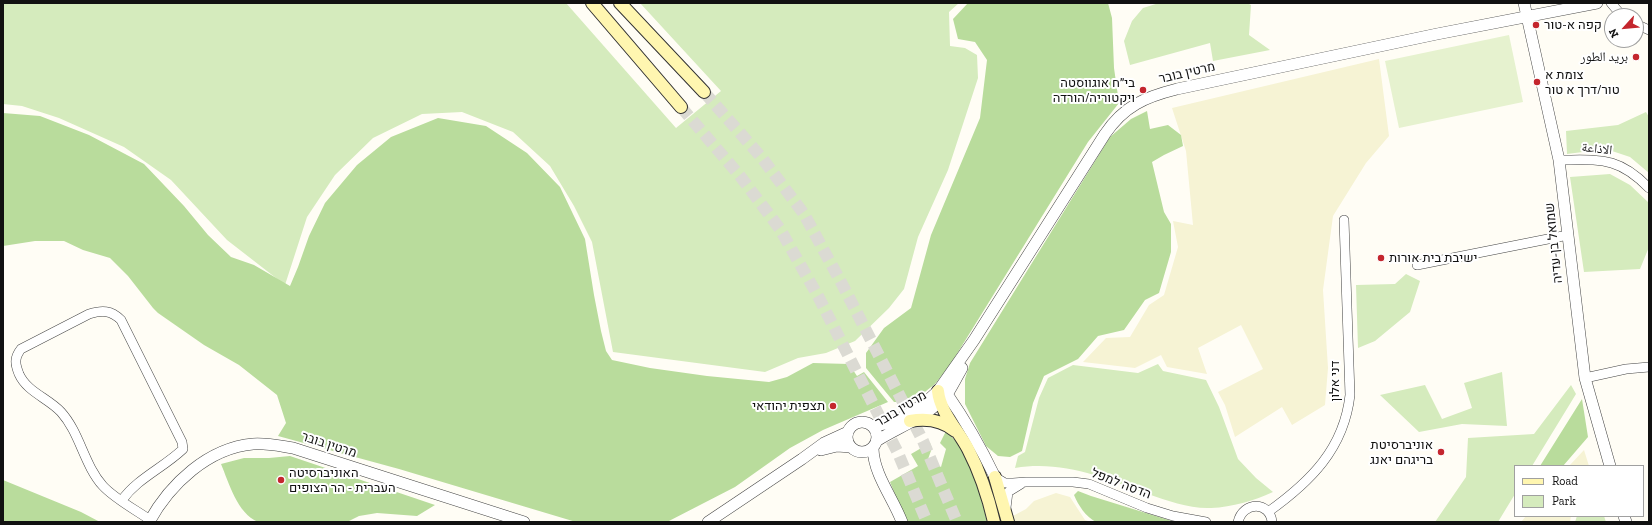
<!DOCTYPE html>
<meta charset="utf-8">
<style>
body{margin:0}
#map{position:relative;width:1652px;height:525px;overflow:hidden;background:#fffdf5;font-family:"Zilla Slab",serif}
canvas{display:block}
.frame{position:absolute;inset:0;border:4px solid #111;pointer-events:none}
.legend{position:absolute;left:1514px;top:465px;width:130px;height:52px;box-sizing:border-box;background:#fff;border:1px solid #a0a0a0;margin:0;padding:5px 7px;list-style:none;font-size:12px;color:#111}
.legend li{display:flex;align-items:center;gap:8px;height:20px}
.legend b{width:20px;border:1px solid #a0a0a0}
.north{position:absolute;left:1604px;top:8px;width:40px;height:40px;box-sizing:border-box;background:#fff;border:1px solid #a0a0a0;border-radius:50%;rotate:243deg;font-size:11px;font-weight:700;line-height:16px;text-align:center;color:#111}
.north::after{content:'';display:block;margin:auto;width:14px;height:18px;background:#c4262e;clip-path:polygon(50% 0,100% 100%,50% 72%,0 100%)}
</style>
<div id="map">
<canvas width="1652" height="525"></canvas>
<div class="frame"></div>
<ul class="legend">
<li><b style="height:5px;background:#fff6b0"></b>Road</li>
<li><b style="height:11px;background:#d5ebbd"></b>Park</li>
</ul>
<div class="north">N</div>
</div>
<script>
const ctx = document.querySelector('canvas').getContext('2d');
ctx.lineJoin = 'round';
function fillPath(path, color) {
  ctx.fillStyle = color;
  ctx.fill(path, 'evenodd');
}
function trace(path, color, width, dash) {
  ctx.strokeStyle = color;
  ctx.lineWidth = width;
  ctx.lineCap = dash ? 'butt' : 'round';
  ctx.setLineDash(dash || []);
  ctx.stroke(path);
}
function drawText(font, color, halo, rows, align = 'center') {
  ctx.font = font + ' "Zilla Slab","Noto Naskh Arabic",Heebo,serif';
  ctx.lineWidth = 4;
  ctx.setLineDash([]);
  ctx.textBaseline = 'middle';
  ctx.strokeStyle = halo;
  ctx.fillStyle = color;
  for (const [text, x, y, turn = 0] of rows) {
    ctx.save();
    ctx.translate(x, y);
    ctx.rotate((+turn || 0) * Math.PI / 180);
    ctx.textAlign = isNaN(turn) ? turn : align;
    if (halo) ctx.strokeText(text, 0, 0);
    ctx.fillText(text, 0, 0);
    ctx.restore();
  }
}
fillPath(new Path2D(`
 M1379 59 1389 136 1366 163 1333 216 1323 290 1328 368 1325 405 1292 425 1282 407 1235 437 1225 405 1218 392 1263 369 1241 325 1198 348 1207 374 1167 367 1161 355 1135 368 1083 362 1106 338 1130 337 1149 305 1164 295 1178 247 1173 221 1193 225 1186 151 1172 108Z
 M1584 450 1589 466H1569Z
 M1056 493 1070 497 1085 520 1091 522H1012L1011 517 1026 509 1034 501Z
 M1526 516H1571L1570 522H1521Z`), '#f6f3d4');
fillPath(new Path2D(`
 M3 3H566L676 128 721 91 640 3H959L949 12 950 46 965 48 977 55 978 78 948 170 918 237 904 289 889 308 855 341 826 353 798 358 765 372 613 352 592 242 574 206 550 166 513 132 462 112 422 114 373 138 335 175 307 217 285 285 227 240 171 180 124 147 59 118 22 106 3 104Z
 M1159 3H1247L1251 5 1249 35 1270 50 1213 61 1210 43 1130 65 1124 41 1132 21 1143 8Z
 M1646 112 1649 117V173L1630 157 1606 149 1567 154 1566 131 1618 125Z
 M1610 174 1630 185 1649 203V247L1640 269 1584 272 1570 177Z
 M1406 274 1420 281 1410 312 1375 341 1358 348 1356 285 1395 284Z
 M1158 364 1163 371 1206 380 1219 407 1238 459 1256 478 1273 492C1253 501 1233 507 1211 508 1190 509 1168 501 1148 494 1104 478 1063 460 1015 468L1018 456 1025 452 1039 398 1048 378 1073 365 1138 373Z
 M1502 372 1507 426 1462 424 1419 432 1380 395 1425 385 1442 419 1472 408 1464 383Z
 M1571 385 1576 394 1532 466H1515V494L1498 522H1435L1466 477 1468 438 1534 434Z
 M1577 516H1604L1606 522H1575Z`), '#d5ebbd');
fillPath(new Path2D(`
 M968 3H1108L1112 18 1114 68 1119 103 1088 142 950 365 935 384 912 402H894L866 368V353L884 328 911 308 931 235 980 118 987 60 975 42 958 39 953 19Z
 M1147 111 1150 129 1168 125 1181 135 1183 146 1164 155 1152 162 1164 212 1171 224V252L1159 293 1145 300 1124 330 1098 336 1078 359 1044 376 1033 403 1022 451 1010 457 998 456 986 446 965 404V379L970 363 1110 137 1131 119Z
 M3 113 40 116 89 135 144 164 184 206 208 235 231 257 254 265 290 286 298 267 309 236 325 203 357 165 391 137 438 118 486 126 527 153 560 187 585 239 594 295 601 331 606 351 612 360 650 368 707 376 769 382 787 377 813 363 849 364 857 376 864 372 888 402 823 430 790 448 735 487 667 522H576L399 469 278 436 286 423 277 395 239 365 204 345 158 313 153 308 128 276 110 258 83 250 64 241H35L3 246Z
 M1582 399 1588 437 1563 466H1540Z
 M946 431C950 435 955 440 959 445 973 464 982 499 987 522H906L890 482 918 466 911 454 930 443 932 448 928 459 941 467 946 449 940 443Z
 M290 456 435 505 417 516 377 513 359 516 347 522H258C237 513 229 483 221 464L244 458H269Z
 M3 480 81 512 100 522H3Z
 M1078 491 1091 496 1175 522H1096C1086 517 1078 505 1074 495Z`), '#b9dc9c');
fillPath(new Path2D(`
 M1509 35 1523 102 1399 128 1385 61Z`), '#e6f2cf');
trace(new Path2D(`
 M704 92 762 158 804 214 842 284 923 441 957 522
 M681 107 740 176 780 229 818 296 898 453 927 522`), '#dbdad3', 12, [12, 6]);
const minor = new Path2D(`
 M1611 3 1622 16
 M1636 24 1649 30
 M1559 160C1600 160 1618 156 1649 188
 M1417 265 1568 235
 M1585 378 1626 369 1649 367
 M995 477 1005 483H1013L1026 482H1073L1089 484 1147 508 1173 516 1206 522
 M122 500C138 478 163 468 183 449L182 442 121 320C111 310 102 310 89 314L21 349C14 358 15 364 19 374 27 392 48 398 61 412 80 433 84 465 103 486 115 499 136 510 150 520
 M1006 508 1008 492 1021 484
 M1268 512C1310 482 1344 449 1350 395L1344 220
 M1238 522C1243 501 1270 501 1272 522`);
const tertiary = new Path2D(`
 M1524 3 1559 160 1585 378 1610 466
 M940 392 947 394C965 420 981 448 995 477
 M847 437a15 15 0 1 1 30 0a15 15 0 1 1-30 0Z
 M873 426C897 424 921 407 938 391L974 340 1105 134C1124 106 1145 97 1177 89L1437 34 1597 3
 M878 440C901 426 931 415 948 393 953 385 957 377 962 368
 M873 449C874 475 893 498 902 522
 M821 450 837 446 851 447
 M1624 516 1626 522
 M149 522C170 484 208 448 253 444 267 443 280 446 293 448L524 522
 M708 522 802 459 824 443 848 432`);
const secondary = new Path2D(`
 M592 3 681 107
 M620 3 704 92
 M938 391C940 412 958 430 968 449 980 472 988 496 994 522
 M910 421C927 418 942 420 955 431
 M995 477 1008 522`);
trace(minor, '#444', 10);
trace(tertiary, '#444', 12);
trace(secondary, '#333', 14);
trace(minor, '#fff', 9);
trace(tertiary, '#fff', 11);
trace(secondary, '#fff6b0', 12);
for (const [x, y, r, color] of [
 [1536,25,4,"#c4262e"],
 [1636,57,4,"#c4262e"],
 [1537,82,4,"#c4262e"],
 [1143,90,4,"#c4262e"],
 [1381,258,4,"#c4262e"],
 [833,406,4,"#c4262e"],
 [1441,452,4,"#c4262e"],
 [281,480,4,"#c4262e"]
]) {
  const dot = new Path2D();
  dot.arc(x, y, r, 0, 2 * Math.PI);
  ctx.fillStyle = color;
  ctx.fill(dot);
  trace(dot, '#fff', 1.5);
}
drawText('13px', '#111', '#fff', [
 ["קפה א-טור",1544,25],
 ["بريد الطور",1628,57,"right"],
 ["צומת א",1545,75],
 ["טור/דרך א טור",1545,90],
 ["בי״ח אוגווסטה",1135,83,"right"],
 ["ויקטוריה/הורדה",1135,98,"right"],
 ["ישיבת בית אורות",1389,258],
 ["תצפית יהודאי",825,406,"right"],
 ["אוניברסיטת",1433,445,"right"],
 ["בריגהם יאנג",1433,460,"right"],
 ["האוניברסיטה",289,473],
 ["העברית - הר הצופים",289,488]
], 'left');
drawText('13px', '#111', '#fff', [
 ["מרטין בובר",1187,73,-13],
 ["الاذاعة",1597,149,6],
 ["שמואל בן-עדיה",1554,243,-96],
 ["דני אלון",1335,381,-90],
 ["מרטין בובר",901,409,-31],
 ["מרטין בובר",329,445,18],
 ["הדסה למפל",1121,484,21]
]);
</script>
